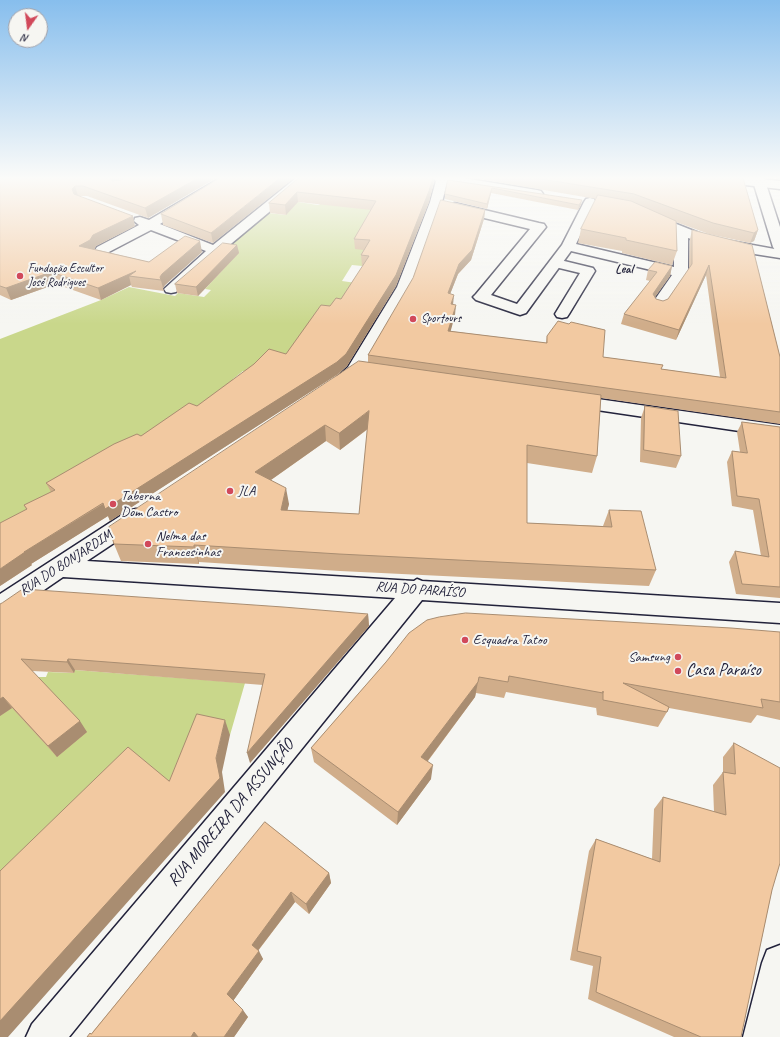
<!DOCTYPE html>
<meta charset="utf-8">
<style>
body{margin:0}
#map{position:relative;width:780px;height:1037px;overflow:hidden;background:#f6f6f2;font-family:Caveat,sans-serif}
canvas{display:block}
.north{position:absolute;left:8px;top:8px;width:40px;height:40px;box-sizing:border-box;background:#f6f6f2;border:1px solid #a1a1a9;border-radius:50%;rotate:194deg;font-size:11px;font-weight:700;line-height:16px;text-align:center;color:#22223b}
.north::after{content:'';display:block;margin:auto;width:14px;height:18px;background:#d1495b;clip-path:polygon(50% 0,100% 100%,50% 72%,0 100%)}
</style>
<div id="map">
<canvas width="780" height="1037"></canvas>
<div class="north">N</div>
</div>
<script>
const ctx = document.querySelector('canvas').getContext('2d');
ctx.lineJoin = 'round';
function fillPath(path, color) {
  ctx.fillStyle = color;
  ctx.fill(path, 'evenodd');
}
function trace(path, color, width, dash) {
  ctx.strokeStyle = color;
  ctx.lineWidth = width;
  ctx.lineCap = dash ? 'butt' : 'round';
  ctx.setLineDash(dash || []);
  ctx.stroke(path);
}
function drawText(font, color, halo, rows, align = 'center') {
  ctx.font = font + ' Caveat,sans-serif';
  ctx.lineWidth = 4;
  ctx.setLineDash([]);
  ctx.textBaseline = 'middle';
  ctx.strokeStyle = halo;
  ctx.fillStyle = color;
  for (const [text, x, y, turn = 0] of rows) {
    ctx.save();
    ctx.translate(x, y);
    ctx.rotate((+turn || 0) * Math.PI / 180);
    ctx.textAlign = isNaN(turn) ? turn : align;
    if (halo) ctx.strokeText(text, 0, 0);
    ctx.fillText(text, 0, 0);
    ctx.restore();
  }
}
fillPath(new Path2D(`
 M376 178 370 251 362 266 352 265 342 281 363 284 307 338 261 377 243 371 233 379 243 383 0 540V339L101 300 129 287 175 296 178 293 204 297 211 290 205 289 238 253 221 251 268 213 286 215 285 200 318 205Z
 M75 670 245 683 230 735 203 729 177 795 0 896V714L35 677H46L48 672 73 673Z`), '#c9d78b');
const pedestrian = new Path2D(`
 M556 259 593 268 595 271 569 314 567 317 562 318 557 317 555 314 580 273 551 266 550 263 551 260Z`);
const minor = new Path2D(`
 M220 178H235L160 224 213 245 296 178H310L220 253 176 292 171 293 166 292 164 289 206 251 151 230 107 253 102 254 97 253 95 250 97 247 139 225 134 221 135 218 140 217 149 220Z
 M433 178H463L537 190 541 191 543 194 541 197 537 198 447 183 442 202 411 287 361 374 346 387 340 388 334 387 331 383 348 367 397 287 430 202 436 181Z
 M704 178H749L780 181V189L710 181Z
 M590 198 594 199 596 202 576 244 674 267V233L644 220 643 217 644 214 649 213 709 237 780 250V258L729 250 688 238V273L664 308 659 310 654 308 651 305 672 275 571 251 526 313 520 315 514 313 476 300 473 297 476 294 530 229 451 210 449 207 451 204 455 203 539 223 544 224 546 227 491 295 517 304 562 245 584 202 586 199Z
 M570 395 780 425V437L563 405 561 401 563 397Z
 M136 509 144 511 147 517 144 523 87 561 414 581 417 579 422 581 780 603V623L422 600 69 1037H26L32 1024 395 598 63 577 9 614 0 617V594L128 511Z`);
const secondary = new Path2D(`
 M752 178H764L780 227V251L775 250 773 247Z
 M780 945V1037H743L762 963 767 950Z`);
trace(pedestrian, '#22223b', 3);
trace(minor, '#22223b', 3);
trace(secondary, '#22223b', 3);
fillPath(pedestrian, '#f6f6f2');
fillPath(minor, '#f6f6f2');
fillPath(secondary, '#f6f6f2');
fillPath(new Path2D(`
 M0 178H122L117 181 216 178 148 218 87 196H78L135 226 96 246 94 249 149 262 202 252 165 285 163 288 164 291 132 287 131 285 101 300 56 284 11 300 0 295Z
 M220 178 213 243 163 225 161 214Z
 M299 178H434V181L429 202 396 286 347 366 338 374 110 521 108 516 31 564 32 565 0 586 26 509 24 505 51 492 46 483 141 436 197 406 286 354 330 306 341 299 363 266H362L361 255 364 250 355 249 354 239 371 210 298 202 286 215 270 213 269 203Z
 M474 178H743L758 230 754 241 750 243 709 234 676 222 677 251 672 265 622 253V251L578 243 581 229 596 199Z
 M776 178H780V180L776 179Z
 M448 180 581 205 578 210 491 193 487 209 445 199V194Z
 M485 210 484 219 471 260 458 274 450 294 455 315 450 331 546 343 547 336 603 357 663 365 661 369 720 377 706 275 676 340 621 324 624 314 650 281 646 280 648 270 672 266 670 276 655 297 656 299 663 301 668 299 689 269 690 239 692 230 780 357V424L601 398 597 456 592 473 527 463V523L603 526 609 510 656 570 649 586 340 571 199 562V564L121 561 114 544 368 363V355ZM368 429 359 514 287 511 289 504 271 480 326 441 340 450Z
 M237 245 239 253 198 296 177 293 175 284Z
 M645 406 681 456 676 468 640 462 641 418Z
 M742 422 780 427V598L736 594 729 562 735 551 761 556 753 510 732 506 727 462 732 451 740 452 737 432Z
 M0 604 368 614 369 626 250 763 263 685 75 670 74 673 32 671 87 732 57 757 12 708 0 716Z
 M780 632V720L757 715 751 723 669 708 667 712 658 727 597 715 596 707V708L506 692 504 698 476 693 475 697 428 761 431 779 397 825 314 762 311 748 386 662Z
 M734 743 772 890 741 1037H674L588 999 593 966 570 960 589 851 596 839 652 859 654 809 663 797 714 812 713 785 723 772V757Z
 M265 822 329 873 331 883 309 914 295 902 258 951 263 959 233 1001 248 1017 234 1037H87L91 1034Z`), '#d0ad8a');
fillPath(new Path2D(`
 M109 178H122L114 182Z
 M198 178H216L148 218 145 208Z
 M280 178H294L213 243 211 233Z
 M433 178H434V181L429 202 396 286 347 366 338 374 110 521 108 516 31 564 32 565 0 586V569L24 552 337 362Z
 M75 186 78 196 75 199 72 189Z
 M492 188 491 193 487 209V204Z
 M297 192 298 202 286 215 285 205Z
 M582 200 581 205 578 210 579 205Z
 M485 210 484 219 471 260 458 274 447 302 448 293 459 264Z
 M133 216 135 226 96 246 94 251 79 246 93 235Z
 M758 230 754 241 750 243 754 233Z
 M200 241 202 252 165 285 163 288 160 277 162 274Z
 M237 245 239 253 198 296 196 287Z
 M709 265 706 275 676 340 679 330Z
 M672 266 670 276 650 304 653 294Z
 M136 271 129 276 131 285 101 300 98 288Z
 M51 272 56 284 11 300 6 288Z
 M454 295 453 305 451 304Z
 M456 305 455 315 448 341V331Z
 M369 411 370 427 340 450 339 433Z
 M325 425 326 441 258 489 255 472Z
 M286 488 289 504 283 527 281 510Z
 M194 545 199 562V564L194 547Z
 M368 614 369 626 250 763 247 753Z
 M68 659 75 670 74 673 67 662Z
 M478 682 475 697 420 771 421 757Z
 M3 697 12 708 0 716V699Z
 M225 720 230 735 222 772 225 792 8 1037H0V1021L216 758Z
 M80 721 87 732 57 757 48 746Z
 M433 765 431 779 397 825 398 812Z
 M329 873 331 883 309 914 306 904Z
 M291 892 295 902 256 953 252 945Z
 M259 951 263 959 233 1001 227 994Z
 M243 1010 248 1017 234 1037H224Z
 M194 1032 200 1037H191Z`), '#a98d71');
const building = new Path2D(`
 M0 178H110L112 181 121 180 125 178H198L145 208 83 186H75L72 189 74 194 133 216 93 235 90 240 79 246 149 262 185 236 200 241 162 274 160 277 161 280 129 276 136 271 98 288 51 272 6 288 0 286Z
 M220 178H280L211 233 161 214Z
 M299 178H433L429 191 396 275 346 354 337 362 105 509 103 503 24 552H25L0 569V523L27 509 24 505 55 490 46 483 114 444 137 434 141 436 189 403 197 406 254 364 269 349 286 354 321 305 330 306 336 298 341 299 369 256 361 255 370 240 354 239 376 201 297 192 285 205 269 203Z
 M535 178H743L758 230 754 233 713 223 634 194Z
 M448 180 582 200 579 205 492 188 487 204 445 194Z
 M598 195 631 201 676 221 677 251 626 240V238L581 229Z
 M441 200 485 210 472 250 459 264 448 293 454 295 451 304 456 305 448 331 547 343V336L558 321 569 324 571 322 605 330 603 357 663 365 661 369 726 378 709 265 679 330 624 314 657 272 648 270 655 262 672 266 653 294 656 299 663 301 668 299 692 264V230L752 245 780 357V412L368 355 413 278Z
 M223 243 237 245 196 287 175 284Z
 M359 361 601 395 597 456 527 445V523L612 527 609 510 641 511 656 570 339 554 194 545V547L114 544 109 527ZM369 411 359 514 281 510 286 488 255 472 325 425 339 433Z
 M645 406 678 411 681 456 644 450Z
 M742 422 780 427V587L742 584 735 551 769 557 759 499 737 496 732 451 747 453Z
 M23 589 283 607 368 614 247 753 265 674 68 659 67 662 21 659 80 721 48 746 3 697 0 699V604L2 603Z
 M466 613 731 628 780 632V702L761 699 763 708 623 683 669 707 667 712 603 700V691V693L509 676 508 682 479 677 478 682 421 757 433 765 398 812 311 748 386 662 409 633 427 620 439 617Z
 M197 714 225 720 216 758 220 778 0 1021V871L128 747 169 781Z
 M734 743 780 768V863L772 890 741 1037H701L596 992 601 957 577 951 596 839 660 862 663 797 726 815 723 772 735 774Z
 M265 822 329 873 306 904 291 892 252 945 259 951 227 994 243 1010 224 1037H198L194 1032 191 1037H87L90 1033 91 1034Z`);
fillPath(building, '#f2c9a1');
trace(building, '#a98d71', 1);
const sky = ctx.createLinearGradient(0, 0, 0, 324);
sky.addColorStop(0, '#87beed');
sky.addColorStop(0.55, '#fbfbf9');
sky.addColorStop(1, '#fbfbf900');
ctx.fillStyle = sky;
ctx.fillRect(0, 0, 780, 324);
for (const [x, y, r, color] of [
 [20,276,4,"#d1495b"],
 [413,319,4,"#d1495b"],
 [230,491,4,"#d1495b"],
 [113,504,4,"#d1495b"],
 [148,544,4,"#d1495b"],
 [465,640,4,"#d1495b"],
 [678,657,4,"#d1495b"],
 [678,671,4,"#d1495b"]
]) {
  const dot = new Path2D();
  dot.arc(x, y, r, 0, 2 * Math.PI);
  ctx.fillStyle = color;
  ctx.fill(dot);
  trace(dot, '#f6f6f2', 1.5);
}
drawText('12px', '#22223b', '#f6f6f2', [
 ["Fundação Escultor",28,269],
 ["José Rodrigues",28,283],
 ["Sportours",421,319]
], 'left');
drawText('bold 13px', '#22223b', '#f6f6f2', [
 ["Leal",624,270]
]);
drawText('14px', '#22223b', '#f6f6f2', [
 ["JLA",238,491],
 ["Taberna",121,496],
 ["Dom Castro",121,512],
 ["Nelma das",156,536],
 ["Francesinhas",156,552],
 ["Esquadra Tatoo",473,640],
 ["Samsung",670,657,"right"]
], 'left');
drawText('14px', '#22223b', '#f6f6f2', [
 ["RUA DO BONJARDIM",66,563,-33],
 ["RUA DO PARAÍSO",420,590,4]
]);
drawText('17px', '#22223b', '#f6f6f2', [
 ["Casa Paraíso",686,671]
], 'left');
drawText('17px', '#22223b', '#f6f6f2', [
 ["RUA MOREIRA DA ASSUNÇÃO",231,813,-50]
]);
</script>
